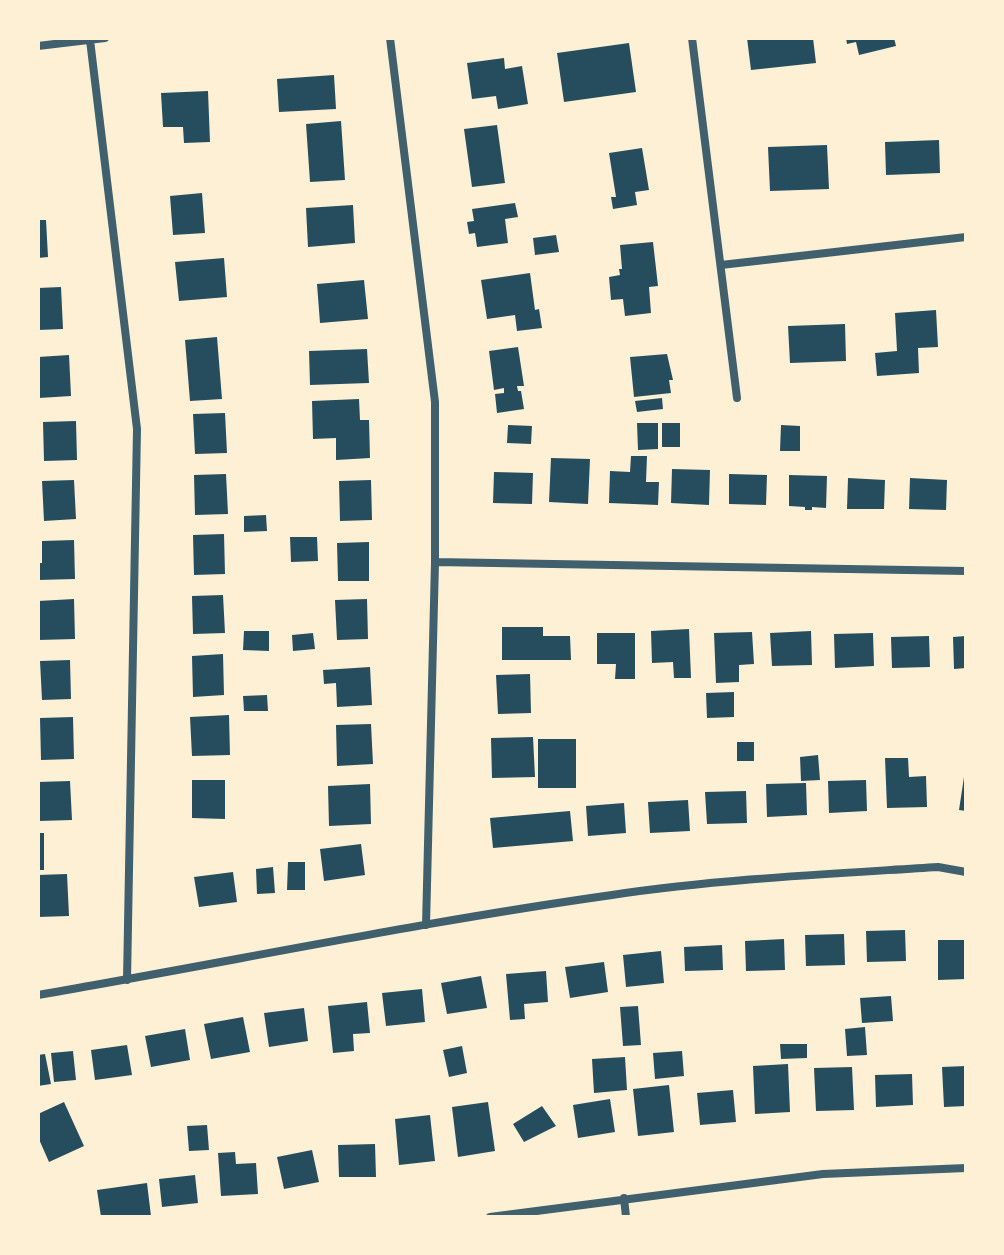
<!DOCTYPE html>
<style>
body{margin:0}
#map{position:relative;width:1004px;height:1255px;overflow:hidden;background:#fdf0d5;font-family:"PT Sans",sans-serif}
canvas{display:block}
.frame{position:absolute;inset:0;border:40px solid #fdf0d5;pointer-events:none}
</style>
<div id="map">
<canvas width="1004" height="1255"></canvas>
<div class="frame"></div>
</div>
<script>
const ctx = document.querySelector('canvas').getContext('2d');
ctx.lineJoin = 'round';
function fillPath(path, color) {
  ctx.fillStyle = color;
  ctx.fill(path, 'evenodd');
}
function trace(path, color, width, dash) {
  ctx.strokeStyle = color;
  ctx.lineWidth = width;
  ctx.lineCap = dash ? 'butt' : 'round';
  ctx.setLineDash(dash || []);
  ctx.stroke(path);
}
fillPath(new Path2D(`
 M747 38H813L816 63 751 70Z
 M846 38H894L896 46 859 55 856 42 847 44Z
 M629 43 636 92 564 102 557 53Z
 M504 58 505 69 522 66 528 104 498 109 496 96 472 99 467 63Z
 M334 75 336 109 279 112 277 79Z
 M208 91 210 142 184 143 183 127H163L161 93Z
 M341 121 345 180 310 182 306 124Z
 M497 125 505 183 472 187 464 129Z
 M939 140 940 173 886 175 885 142Z
 M827 145 829 189 770 191 768 147Z
 M642 148 649 190 635 192 637 205 613 209 611 197H616L609 153Z
 M202 193 205 233 173 235 170 196Z
 M515 203 518 217 505 219 508 243 477 247 475 233 469 234 467 222 474 221 472 209Z
 M353 205 355 243 308 247 306 208Z
 M38 220H46L48 257 38 258Z
 M556 235 559 252 535 255 533 238Z
 M653 242 658 286 649 287 651 313 625 316 623 299 611 300 609 277 620 275 619 269H622L620 245Z
 M224 258 227 297 179 301 175 262Z
 M530 273 535 310 539 309 542 328 517 331 515 315 487 319 481 280Z
 M364 280 368 319 320 323 317 284Z
 M61 287 63 329 38 330V288Z
 M936 310 938 347 918 348 919 373 877 376 875 353 897 351 895 313Z
 M845 324 846 361 790 363 788 326Z
 M217 337 222 399 190 401 185 340Z
 M518 347 524 386H517L518 391H521L524 409 497 413 495 394 504 393V388L494 390 489 351Z
 M367 349 369 383 310 385 309 351Z
 M667 354 673 380H669L671 393 634 397 630 357Z
 M69 355 71 396 39 398 38 357Z
 M662 398 663 409 637 412 635 401Z
 M359 399 360 420H369L370 458 336 460V438L313 439 312 401Z
 M225 413 227 453 195 454 193 414Z
 M76 421 77 460 44 461 43 422Z
 M637 423H658V449L638 450Z
 M662 423H680V447H662Z
 M508 425 532 426 531 444 507 443Z
 M781 425 800 426V451H780Z
 M631 456H647L646 482H659L658 505 609 503 610 471 630 472Z
 M551 458 590 459 588 504 549 502Z
 M672 469 710 470 709 505 671 503Z
 M494 472 533 473 532 504 493 503Z
 M226 474 228 514 195 515 194 475Z
 M729 474 767 475 766 505 729 504Z
 M789 475 827 476 826 508 812 507V510H805V507L789 506Z
 M848 478 885 480 884 509H847Z
 M910 478 947 480 946 510 909 509Z
 M74 480 76 519 44 521 42 481Z
 M371 480 372 520 340 521 339 481Z
 M266 515 267 531 244 532V516Z
 M224 534 225 574 194 575 193 535Z
 M290 537H317L318 561 291 562Z
 M74 540 75 579 38 580V563H42V541Z
 M369 542V581H338L337 543Z
 M223 595 225 633 193 634 192 596Z
 M74 599 75 639 38 640V601Z
 M367 599 368 639 337 640 335 600Z
 M502 627H543V636H570L571 660H502Z
 M689 629 691 678H674L673 662 652 663 651 631Z
 M244 631H269V651L243 650Z
 M811 631 812 665 772 666 770 633Z
 M752 632 754 664 739 665V682L716 683 714 633Z
 M313 633 315 649 293 651 292 635Z
 M597 633H635V679H615L616 664H597Z
 M873 633 874 666 835 668 834 634Z
 M929 636 930 667 892 668 891 637Z
 M966 636V668L954 669 953 637Z
 M223 654 224 695 193 697 192 656Z
 M70 660 71 699 42 700 40 661Z
 M370 667 372 705 337 707 336 683 324 684 323 670Z
 M530 674 531 713 498 714 496 675Z
 M734 692V717L707 718 706 693Z
 M267 695 268 711H244L243 696Z
 M229 715 230 755 192 756 190 717Z
 M73 717 74 759 41 760 40 718Z
 M371 724 373 764 337 766 336 725Z
 M533 737 535 777 492 778 491 738Z
 M538 739H576V788H538Z
 M737 742H754V761H737Z
 M818 755 820 780 801 781 800 757Z
 M885 758H908L909 777 926 776 927 807 887 808Z
 M964 777H966V811L959 810Z
 M192 780H225V819L192 818Z
 M866 780 867 811 829 813 828 781Z
 M70 781 72 820 38 821V782Z
 M806 783 807 815 767 817 766 784Z
 M370 784 371 824 329 826 328 786Z
 M746 791 747 823 707 824 705 792Z
 M688 800 690 831 650 833 648 802Z
 M624 803 626 833 588 836 586 806Z
 M570 811 573 841 493 848 490 818Z
 M38 833H44V870H38Z
 M361 844 365 875 324 881 320 849Z
 M288 862H305V890H287Z
 M273 867 275 893 257 894 256 869Z
 M233 872 237 902 199 907 194 877Z
 M67 874 69 916 38 917V875Z
 M905 930 906 961 867 962 866 931Z
 M844 934 845 965 806 966 805 935Z
 M784 939 785 970 746 971 745 941Z
 M938 940H966V979L938 980Z
 M722 945 723 970 685 971 684 947Z
 M661 951 664 983 626 987 623 955Z
 M604 962 608 992 570 998 565 967Z
 M546 971 548 1002 524 1004 525 1019 510 1020 506 974Z
 M481 976 487 1008 447 1014 441 983Z
 M422 989 425 1022 386 1026 382 993Z
 M891 996 893 1021 862 1023 860 998Z
 M367 1002 370 1033 353 1034 354 1051 333 1053 328 1006Z
 M638 1006 641 1045 623 1046 620 1007Z
 M304 1008 308 1041 269 1047 264 1013Z
 M243 1017 250 1052 211 1059 204 1024Z
 M865 1027 867 1055 847 1056 845 1029Z
 M185 1029 190 1060 151 1067 145 1036Z
 M780 1044H807V1058L781 1059Z
 M127 1045 132 1075 95 1080 91 1050Z
 M462 1046 467 1073 449 1077 443 1050Z
 M73 1051 76 1080 54 1082 51 1053Z
 M682 1051 684 1076 655 1079 653 1053Z
 M45 1054 51 1084 38 1086V1055Z
 M625 1057 627 1090 594 1093 592 1059Z
 M788 1064 790 1112 755 1114 753 1066Z
 M966 1066V1106L944 1107 942 1067Z
 M852 1067 854 1110 816 1111 814 1068Z
 M912 1074 913 1105 876 1107 875 1075Z
 M669 1085 674 1132 638 1136 633 1089Z
 M733 1090 736 1122 700 1125 697 1093Z
 M610 1099 615 1132 578 1138 573 1105Z
 M64 1102 84 1146 49 1162 38 1137V1114Z
 M488 1102 495 1151 458 1157 452 1107Z
 M542 1106 556 1126 524 1142 513 1124Z
 M430 1115 435 1161 399 1165 395 1119Z
 M207 1125 209 1150 189 1151 187 1126Z
 M375 1144 376 1177H339L338 1145Z
 M312 1150 319 1182 284 1189 277 1157Z
 M235 1152 236 1164 256 1163 258 1194 221 1196 218 1153Z
 M195 1175 198 1203 162 1207 159 1179Z
 M147 1183 151 1216 101 1217 97 1190Z`), '#264d5e');
trace(new Path2D(`
 M390 38 435 402V562L426 925
 M692 38 737 398
 M90 40 137 429 127 980
 M38 46 105 38
 M721 265 966 237
 M435 562 966 571
 M38 995C229 962 420 922 612 895 720 879 829 874 938 867L966 872
 M624 1198 626 1217
 M490 1217 823 1174 966 1168`), '#3f606c', 8);
</script>
